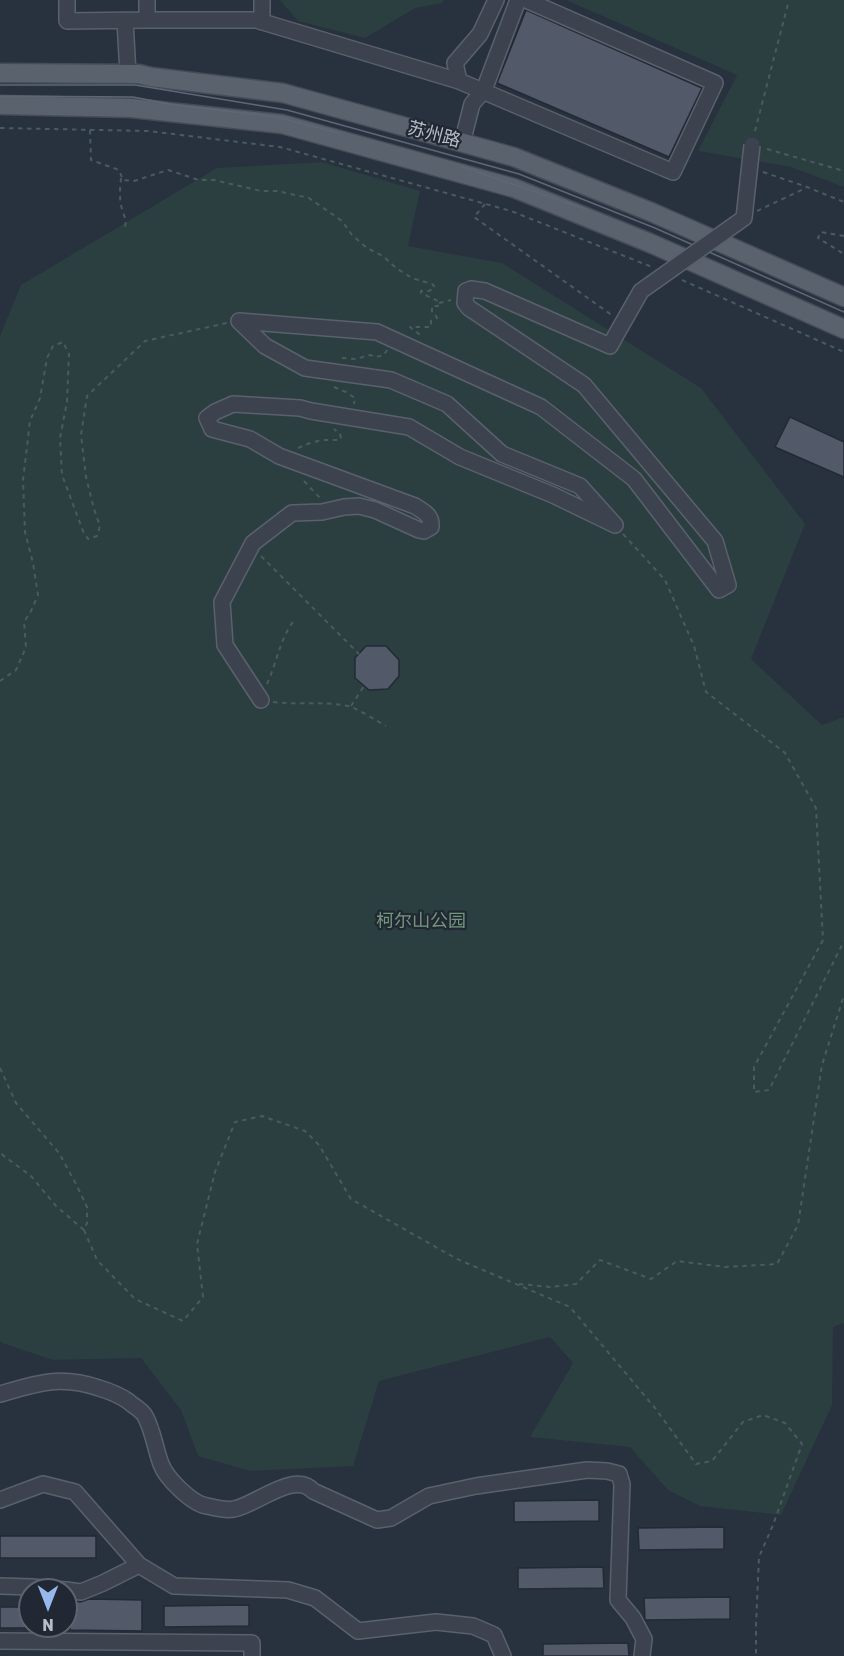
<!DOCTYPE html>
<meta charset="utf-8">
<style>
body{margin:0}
#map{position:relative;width:844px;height:1656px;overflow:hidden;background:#28313e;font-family:Rubik,sans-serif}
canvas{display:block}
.north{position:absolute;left:18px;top:1578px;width:60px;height:60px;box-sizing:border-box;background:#212833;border:2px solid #5d646f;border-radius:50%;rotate:180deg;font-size:16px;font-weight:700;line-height:24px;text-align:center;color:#b8bec9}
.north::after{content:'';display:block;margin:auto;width:21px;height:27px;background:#98b7ee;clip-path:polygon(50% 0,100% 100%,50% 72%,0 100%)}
</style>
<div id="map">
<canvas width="844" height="1656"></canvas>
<div class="north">N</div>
</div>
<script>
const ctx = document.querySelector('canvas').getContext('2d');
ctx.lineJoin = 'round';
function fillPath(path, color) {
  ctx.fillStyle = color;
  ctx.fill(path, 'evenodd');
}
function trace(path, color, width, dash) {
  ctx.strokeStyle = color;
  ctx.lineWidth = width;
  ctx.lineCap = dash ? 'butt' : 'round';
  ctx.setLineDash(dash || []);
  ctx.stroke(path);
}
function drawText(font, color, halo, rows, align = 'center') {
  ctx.font = font + ' Rubik,"Noto Sans SC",sans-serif';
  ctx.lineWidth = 4.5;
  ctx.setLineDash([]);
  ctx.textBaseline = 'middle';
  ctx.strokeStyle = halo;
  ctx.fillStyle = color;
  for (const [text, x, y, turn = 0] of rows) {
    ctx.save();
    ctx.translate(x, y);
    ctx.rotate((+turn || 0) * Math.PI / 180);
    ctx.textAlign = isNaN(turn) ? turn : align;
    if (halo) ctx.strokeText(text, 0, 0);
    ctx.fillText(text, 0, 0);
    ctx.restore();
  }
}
fillPath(new Path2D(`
 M280 0H443V3L415 8 365 38 298 21Z
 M566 0H844V187L791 167 698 151 737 75Z
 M322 162 420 191 408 246 502 263 701 388 805 524 751 659 822 725 844 717V1323L833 1327 832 1405 781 1515 700 1506 668 1490 630 1447 530 1437 573 1363 550 1337 379 1381 353 1466 250 1471 198 1456 181 1410 141 1358 53 1360 2 1343 0 1341V336L21 285 217 168Z`), '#2b3e40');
const building = new Path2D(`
 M526 10 702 88 669 157 497 83Z
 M790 417 844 442V477L775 447Z
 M366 646H386L399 660V676L388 689 369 690 355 678V658Z
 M599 1500V1521L514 1522V1501Z
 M724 1527V1549L639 1550 638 1528Z
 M0 1536H96V1558H0Z
 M603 1567 604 1588 518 1589V1568Z
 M730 1597V1619L645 1620 644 1598Z
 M89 1599 142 1600V1631L70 1630 71 1600 80 1602Z
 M249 1605V1626L164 1627V1606Z
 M0 1607H30V1628H0Z
 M628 1643 629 1656H543V1644Z`);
fillPath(building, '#525a69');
trace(building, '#232a35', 1.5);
const minor = new Path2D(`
 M67 0V21L147 20V0
 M147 20H256L459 81 673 172 715 83 526 0
 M125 21 128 74
 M262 22V0
 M459 81 455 63 480 34 496 0
 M462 143 472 104 484 90 518 0
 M261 700 225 645 222 602 253 543 292 513 322 512 344 507 359 506 375 510 419 530 424 531 431 527C432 515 424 512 415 506L279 456 250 439 212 429 207 418 215 412 233 404 300 408 311 411 409 427 460 457 553 495 615 525 580 486 502 454 447 404 391 380 305 368 265 346 239 321 377 332 541 407 634 479 719 590 728 585 715 541 584 385 469 308 465 303 466 291 471 289 485 291 610 346 617 333
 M0 1394C38 1383 60 1375 99 1388 109 1391 119 1395 128 1401 133 1406 142 1410 145 1416 153 1430 155 1448 161 1464 166 1478 192 1504 207 1506 215 1508 226 1511 234 1509 256 1505 295 1470 313 1491L377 1520 391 1518 429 1496 476 1486 587 1470 607 1471 619 1474 622 1484 618 1600 633 1618 644 1639 642 1656
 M0 1500 43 1484 75 1492 139 1565 174 1586 288 1590 315 1598 358 1631 436 1622 473 1626 494 1635 503 1656
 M0 1586 32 1587 65 1590
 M66 1590 81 1592 103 1583 139 1565
 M0 1641 252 1643V1656`);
const major = new Path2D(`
 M0 73 139 74 151 77 283 93 514 157 651 212 844 297
 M0 105 131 108 282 124 514 188 650 243 844 329`);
trace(minor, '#5a616c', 18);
trace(major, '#454c57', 21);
trace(new Path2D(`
 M0 128 148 131 280 147 511 211 652 267
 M90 130 91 160 119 170 123 180 134 181 168 170 199 180H214L261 191H277L309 198 342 221 352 235 367 248 383 256 396 268 412 278 432 284 435 287 429 291H421V293L438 301 439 303 438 306H432V313L436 316 437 318 431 321V327H410L419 334 420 336
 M755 131 789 0
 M767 149 844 171
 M763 172 807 187 844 202
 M121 178C120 188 119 199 122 209 125 219 126 217 125 229
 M485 204 474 217 613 316
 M757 211 806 188
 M844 236 821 232 818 238 844 254
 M682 280 844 352
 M439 303 451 300
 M342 358 356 359 370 355 376 357 384 355 387 350
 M334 387 346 392 355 398 354 404
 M298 448 310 443 322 440H339L341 438 340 434 334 429
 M304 481 321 499
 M623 534 665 580 694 646 706 692 785 753 816 808 823 940 754 1067V1092L769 1090 844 941
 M261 556 359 654
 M0 681 16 670 26 647 24 622 31 611 38 595 33 563 25 532 23 480 30 421 40 398 47 358 53 346 63 342 69 354 67 402 60 438 62 475 83 531 88 539 97 536 100 526 94 509 86 477 81 435 87 396 145 341 227 323
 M267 684C277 662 280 638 295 619
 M273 702C298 705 324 701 348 706 357 708 377 721 386 726
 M351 706 364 686
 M0 1068 16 1103 59 1153 76 1184 87 1207V1223L84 1230 56 1206 31 1176 0 1153
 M84 1230 97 1260 135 1299 183 1321 203 1297 197 1244 215 1172 235 1122 262 1116 305 1131 319 1145 351 1199 457 1259 570 1307 655 1408 696 1464 712 1461 743 1422 763 1415 785 1423 802 1444 773 1525 759 1557 756 1625V1656
 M519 1284 550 1287 576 1284 600 1260 651 1279 677 1261 725 1267 777 1264 798 1225 822 1065 844 995`), '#4a5b5e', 2, [4.5, 4.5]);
trace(minor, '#3c434e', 15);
trace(major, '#5a626e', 18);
trace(new Path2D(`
 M0 85H135L287 110 519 174 655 228 844 312
 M0 96 133 97 175 105 276 117 338 133
 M463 167 585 209`), '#5e6775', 1.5);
const minorBridge = new Path2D(`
 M617 333 641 291 744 218 752 145`);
trace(minorBridge, '#5a616c', 18, []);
trace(minorBridge, '#3c434e', 15);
drawText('18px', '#b8bec9', '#212833', [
 ["苏州路",434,135,15]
]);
drawText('18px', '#72977c', '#212833', [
 ["柯尔山公园",421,922]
]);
</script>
